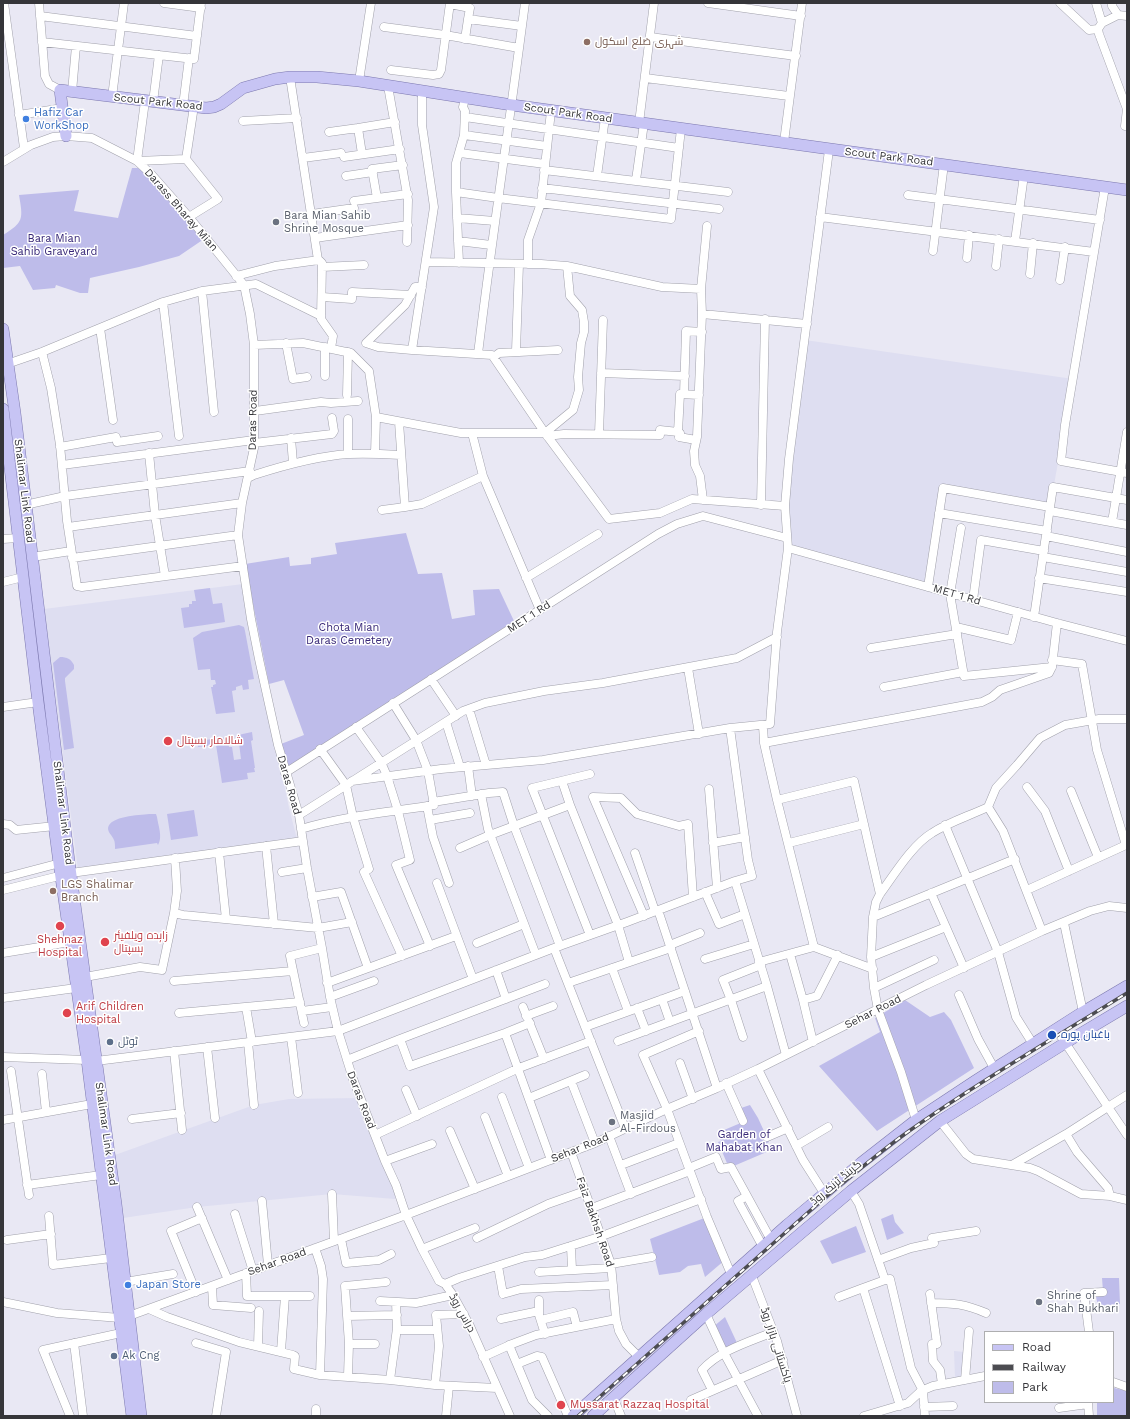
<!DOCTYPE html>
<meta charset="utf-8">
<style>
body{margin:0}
#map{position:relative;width:1130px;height:1419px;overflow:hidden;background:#e9e8f4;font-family:"Work Sans",sans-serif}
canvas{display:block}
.frame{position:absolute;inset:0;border:4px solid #353539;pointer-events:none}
.legend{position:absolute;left:984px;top:1331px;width:130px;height:72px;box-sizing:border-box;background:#fff;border:1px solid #aeaeb0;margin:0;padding:5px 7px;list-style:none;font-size:12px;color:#353539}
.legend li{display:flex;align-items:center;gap:8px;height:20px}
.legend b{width:20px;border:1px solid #aeaeb0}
</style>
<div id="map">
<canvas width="1130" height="1419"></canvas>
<div class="frame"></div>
<ul class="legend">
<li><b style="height:5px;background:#c7c4f4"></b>Road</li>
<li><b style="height:5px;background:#4c4c51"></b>Railway</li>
<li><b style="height:11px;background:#bebcea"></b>Park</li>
</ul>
</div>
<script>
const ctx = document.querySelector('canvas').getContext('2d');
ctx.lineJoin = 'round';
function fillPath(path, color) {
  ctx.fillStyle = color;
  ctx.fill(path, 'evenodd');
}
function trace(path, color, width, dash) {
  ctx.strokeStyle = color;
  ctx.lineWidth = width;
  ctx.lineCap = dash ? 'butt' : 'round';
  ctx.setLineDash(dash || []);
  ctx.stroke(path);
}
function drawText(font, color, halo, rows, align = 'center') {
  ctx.font = font + ' "Work Sans",Cairo,sans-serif';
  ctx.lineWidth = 3;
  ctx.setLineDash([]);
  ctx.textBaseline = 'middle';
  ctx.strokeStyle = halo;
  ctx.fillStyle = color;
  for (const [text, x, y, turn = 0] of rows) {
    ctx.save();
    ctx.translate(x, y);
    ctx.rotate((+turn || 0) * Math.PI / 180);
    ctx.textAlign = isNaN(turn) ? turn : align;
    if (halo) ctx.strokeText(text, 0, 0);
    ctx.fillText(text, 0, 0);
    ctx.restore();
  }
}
fillPath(new Path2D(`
 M805 340 1073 379 1050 507 943 488 928 587 788 548 785 506Z
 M243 584 289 808 297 839 78 870 44 609Z
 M358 1098 396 1185 395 1199 332 1194 197 1207 123 1218 115 1155 254 1105 289 1099Z
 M954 1351 965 1352 963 1377 955 1378Z`), '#dedef1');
fillPath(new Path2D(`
 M132 168H138L146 174 204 239 179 256 139 267 90 278 88 293H80L56 285 55 288 33 290 20 266 3 268V235C24 222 23 219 19 195L79 190 74 211 118 218Z
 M406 533 418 574 442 573 452 619 475 615 473 590 499 589 514 621 287 770 281 744 304 735 284 680 269 684 245 564 289 557 290 566 311 564V558L337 554 335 543Z
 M210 588 213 604 222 603 225 622 184 628 181 608 189 607V604H192V601H196L194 590Z
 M239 625 244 627 245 631 254 679 248 680 249 689 243 690 242 685 236 687V690L232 691 235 712 216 714 211 687H213V685L216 684 215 680H211L210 669 198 670 193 638 202 632Z
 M60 657C67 657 71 659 74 665V669L65 678V681L74 748 64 750 53 663Z
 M252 732 253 740 251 741 255 768H254L255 772 247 773 248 779 222 783 216 745 198 747 197 741 228 737 229 747H232L234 760 241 759 238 735Z
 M194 810 198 836 171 840 167 814Z
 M149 814H156L157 817C158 825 163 837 158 845L157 843 115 849C115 846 115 842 114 840 112 835 108 833 108 828 110 816 139 815 149 814Z
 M905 1000 930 1017 944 1012 951 1020 974 1068 877 1131 819 1066 880 1032 875 1018Z
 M750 1105 758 1118 769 1142 766 1144 769 1151 729 1168 718 1142 721 1141 717 1133 743 1122 738 1109Z
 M893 1214 895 1222 904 1233 887 1240 881 1219Z
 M707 1217 725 1260 705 1277 701 1264 688 1266 680 1272 659 1275 650 1239Z
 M856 1226 866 1252 832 1264 820 1241Z
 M1102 1278H1119L1120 1304 1098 1306 1095 1292 1103 1291Z
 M725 1317 738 1345 725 1352 713 1327Z
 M1114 1388 1127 1391V1416H1097V1402H1113Z`), '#bebcea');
const minor = new Path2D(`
 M4 3 24 148
 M39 3 45 76 49 84 60 90
 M164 3 201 8
 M708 3 801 16
 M1060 3 1089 30 1098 29
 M1096 3 1102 23
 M1112 3V6L1118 15 1127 16
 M450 4 470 8 468 19 522 26
 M1118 15 1102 23 1098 29 1099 34 1127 109 1125 126
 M40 16 197 36
 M384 27 445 35 519 48
 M650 37 796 56
 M465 39 468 19
 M42 42 194 59 201 3
 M391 70 433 75 439 74 441 70 450 3
 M290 77 318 260
 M645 78 789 96
 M359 81 371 3
 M388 86 408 200 407 242
 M422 91V125L434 207 412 350 492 355 545 433 573 410 579 390 578 377 581 343 584 332V322L582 310 570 296 567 266
 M72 92 76 46
 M112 97 124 3
 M145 101 137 161 186 159 218 199 189 217
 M153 102 159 55
 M183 106 189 58
 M19 115 63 108
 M465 117 679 148
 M243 121 297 118
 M639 123 654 3
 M329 132 358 128
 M464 135 547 146
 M784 142 802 3
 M460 153 545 164
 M362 154 358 128 395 122
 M344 157 400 149
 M303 158 341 153
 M186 159 194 106
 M3 162 31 145 53 137 66 136 92 138 137 161 151 174 189 217 244 285 250 314 254 345 303 343 351 353 369 371 376 417 461 433H545L609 519 660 513 692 499 785 506
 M544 170 728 192
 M346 176 373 172
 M597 176 605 118
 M636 180 644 123
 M1105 187 1065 425 1061 461 1127 473
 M542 188 719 209
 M456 192 498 198 671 219 681 129
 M908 195 1100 220
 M377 198 372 169 403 165
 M354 201 408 194
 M312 214 354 208
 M820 217 1094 252
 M457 218 495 221
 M707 226 701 289 702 314 807 324
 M315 238 408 225
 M458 241 491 245
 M1015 241 1024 175
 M933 251 944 164
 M967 258 969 235
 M426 262 541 264 567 266 662 287 701 289
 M459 263 456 192V163L464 135 465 111 463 107 465 98
 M528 264V240L541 203 551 111
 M996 266 999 239
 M322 267 364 265
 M1030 274 1033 243
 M236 276 275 266 319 260 322 263 321 319 333 336 331 348
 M1060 280 1065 247
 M202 291 214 412
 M322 297 352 299V292L411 295
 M163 302 179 436
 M702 314 697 437 694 451 695 465 700 476 703 500
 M100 328 113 420
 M286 343 293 379 307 377
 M254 345V448L242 503 238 535 251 619 259 659 278 745 299 815 307 868 322 948 330 997 338 1031 353 1079 385 1161 396 1185 406 1215 422 1249 439 1281 445 1284 453 1295 470 1326 510 1416
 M325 347V376
 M412 350 378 347 366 343 405 305 415 287H422
 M516 351 519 264
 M42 352 51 388 60 445 67 521 77 586 82 587 243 566
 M478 354C492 237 510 120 525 3
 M494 357 499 353 558 350
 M4 365 42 352 163 302 202 291 256 284 321 316
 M601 373 685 376
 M684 394 686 331 702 332
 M347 395 348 352
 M255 411 321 402 331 403 358 401
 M678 432 680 394 699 395
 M472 433 483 476 540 610
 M599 434 603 320
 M547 436 564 434 660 435V430L678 432 680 433 679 437 696 440
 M291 438 293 463
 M254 443 332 434 334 431 332 418
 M60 447 116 437 117 442 158 436
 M149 453 155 515 165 576
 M348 454V419
 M375 454 376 417
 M62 465 254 440
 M248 478 254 475C285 465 317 456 349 454 367 453 384 454 401 455
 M25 505 65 496 250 471
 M761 505 765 319
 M405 507 422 504 483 476
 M382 510 405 507 399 422
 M1050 511 1127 525
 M939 513 1047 531
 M1112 522 1127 432
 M68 527 242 503
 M961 528 950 594 964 676 1052 667
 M1046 536 1127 552
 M3 539 18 538
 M788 548 1057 623 1127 641
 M32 557 71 551
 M1043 557 1127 572
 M72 558 238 535
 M526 578 598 534
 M1039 578 1127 592
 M3 582 23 577
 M928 587 943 488 1050 507
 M973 600 981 540 1044 551
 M1034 617 1053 487 1127 500
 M956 627 1011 640 1018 612
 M871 648 957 634
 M688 668 699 734
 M431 679 456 716
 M884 687 963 672
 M3 707 38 702
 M469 709 486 765
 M446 722 460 767
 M763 725 764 743 777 800 814 947
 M356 727 381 762 387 776 398 811 410 860 396 865 430 946
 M764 743 982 702 992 697 1000 690 1049 673 1052 667 1057 623
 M320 749 346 785 353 817 369 869 364 872 402 956
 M468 766 472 796
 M285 773 658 534 677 524 703 516 787 538
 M352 781 441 769 543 760 730 728 770 724 777 632 788 548 785 506 789 459 829 150
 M1027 787 1045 811 1069 871
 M709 789 717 888
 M1071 791 1098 857
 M481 794 488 829 536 955
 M777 800 854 781 880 894
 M433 802 489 793 503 792 514 826 560 946
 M570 805 618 925 629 962
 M427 806 433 837 449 883
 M988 807 1003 831 1042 931
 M299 815 463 711 485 703 544 691 603 683 737 658 777 637
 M430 820 470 813
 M3 824 10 825 16 830 55 826
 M945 825 998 952 1016 1017 1033 1044
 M301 829C344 816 390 812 434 805L428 771 416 740 393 703
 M713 843 745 837
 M789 843 864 824
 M266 846 274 924
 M460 848 490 835 570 805 562 781
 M219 852 226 919
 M635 853 655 911
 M282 872 307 868
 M3 878 64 862
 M735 881 767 986 786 1055
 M437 883 473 979
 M3 890 71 873 303 841
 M1027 890 1126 845 1097 750 1082 664 1052 660
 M705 892 719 924 745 914
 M931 893 964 968
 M312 897 341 892 368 968
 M658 910 717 1088
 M174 913 177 891 175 858
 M644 916 593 797 621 798 637 814 679 826 688 824 693 897
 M873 917 1015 859
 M1064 923 1083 1012
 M590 935 532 788 590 774
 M477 943 524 924
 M670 945 700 933
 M554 948 625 1128
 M3 953 70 942
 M790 954 803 1000 813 1042
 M871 957 946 927
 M705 959 754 944
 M759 962 814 947 873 969
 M612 968 628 1011
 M496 970 506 999
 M85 977 140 967 162 970 174 913 183 915 318 928 352 922
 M174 981 293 971
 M327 983 456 936
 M568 983 671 948
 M874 988 934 960
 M959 995 978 1039 994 1068
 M330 997 374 981
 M3 998 76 988
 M662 999 670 1022
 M803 1000 817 996 838 955
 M246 1007 252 1042
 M523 1007 544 1059
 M637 1008 646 1031
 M302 1011 332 1007
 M179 1013 300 1002
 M526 1016 553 1006
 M304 1023 290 956 322 948
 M585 1027 685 991
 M1056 1029 1108 1107 1127 1095
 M699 1031 643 1055 667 1109 707 1217 731 1274
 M505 1033 551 1160
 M291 1037 298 1093
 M743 1037 731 1000 723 980 761 965
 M400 1039 545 984
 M618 1041 767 986
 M248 1042 254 1105
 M207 1047 215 1118
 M174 1051 182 1130
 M3 1057 87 1060
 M347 1060 400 1039 410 1066 505 1033 530 1023
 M96 1061 338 1031 554 948 627 922 735 881 752 876 748 860 730 728
 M680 1063 693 1099
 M758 1069 803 1160 824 1193
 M11 1071 29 1195
 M42 1074 46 1112
 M571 1081 595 1143
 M726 1083 743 1121
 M406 1090 417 1116
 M502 1097 529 1168
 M529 1098 585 1075
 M485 1117 508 1176
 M132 1119 181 1113
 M3 1120 92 1104
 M916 1120 901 1072 878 1010 874 988 871 957 873 917 876 902 880 894C894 875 912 845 932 833 949 822 969 816 988 807L996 788 1017 765 1040 738 1065 725 1099 719H1127
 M940 1121 966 1154 973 1159 1030 1168 1038 1171 1081 1194 1110 1196 1127 1200
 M450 1131 475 1189
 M1066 1134 1077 1152 1108 1188 1110 1196
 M375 1135 519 1068 591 1041
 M609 1136 631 1194
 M767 1137 788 1128
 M796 1146 828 1127
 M571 1152 611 1264 616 1319 619 1331 626 1344 639 1357
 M385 1161 432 1144
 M621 1165 679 1143
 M1012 1165 1066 1134 1108 1107 1127 1135
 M689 1168 716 1157 721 1169 731 1167 747 1196 738 1201 763 1247
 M27 1185 101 1175
 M851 1191 859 1204 885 1280 890 1279 911 1368 923 1391 925 1416
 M332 1194 334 1241
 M747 1196 771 1240
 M262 1201 268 1265
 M197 1207 228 1280
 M592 1208 690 1171
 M235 1214 253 1271
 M49 1216 53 1265 111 1258
 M477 1238 548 1204 585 1191
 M341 1239 346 1263 379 1260 391 1254
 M7 1240 51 1234
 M571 1246 572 1270
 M315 1248 321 1266 323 1279 320 1375
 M422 1249 475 1228
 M878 1260 911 1248 934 1243 932 1238 976 1231
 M611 1264 652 1257
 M498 1266 503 1294 521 1289 613 1285
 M539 1272 611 1268
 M246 1273 247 1296H310
 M752 1276 777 1341 797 1416
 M885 1280 863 1288 900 1406
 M125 1282 173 1274
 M445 1284 459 1278 525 1257 542 1255 602 1236 701 1199
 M212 1286 213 1305 251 1308
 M196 1292 171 1231 202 1218
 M930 1294 937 1344H932L933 1361 940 1370 942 1384
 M839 1297 863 1288
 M539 1300V1315L545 1334
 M380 1301 416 1303 453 1295
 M3 1302 57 1313 120 1318
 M931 1303C954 1303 965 1304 986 1313
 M149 1309 167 1317 239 1342 293 1355 295 1356 294 1369 320 1375 390 1380 435 1385 497 1388
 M706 1314 724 1353 758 1416
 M129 1316 406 1215 595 1143 667 1109 717 1088 758 1069 926 985 1042 931 1090 911 1109 906 1127 908
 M347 1316 397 1315
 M501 1319 539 1311
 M541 1320 573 1312 577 1327
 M397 1330H437
 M1089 1332 1084 1293 1103 1292
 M74 1343 83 1416
 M196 1343 226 1352 216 1416
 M349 1344H375
 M509 1345 532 1400 548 1416
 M258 1346 259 1311
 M281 1351 285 1296
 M483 1357 512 1344 536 1335 616 1319
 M517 1364 537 1356 542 1357 568 1416
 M348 1376 349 1344 345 1286 386 1282
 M390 1380 397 1328 396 1302
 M965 1380 969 1331
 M1113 1382 1127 1387
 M435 1385 439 1346 436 1315 464 1314
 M712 1390 702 1370C720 1350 749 1342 773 1332
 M614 1399 621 1416
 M691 1400 783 1360
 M1088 1402 1089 1416
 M924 1407 953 1406
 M1059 1408 1088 1404
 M316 1409V1416
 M70 1416 43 1350 121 1333
 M446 1416 449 1386
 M864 1416 908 1403 921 1391 933 1386 985 1376`);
const major = new Path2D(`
 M66 136 60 90 206 108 214 107 221 104 243 88 275 79 290 77H317L359 81 512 105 1127 190
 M3 329 15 413 69 861 116 1204 141 1416
 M3 409 38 702 59 863 87 1060 132 1416
 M573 1416 787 1225 861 1163 916 1120 975 1081 1083 1012 1127 986
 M593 1416 706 1314 800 1234 851 1191 940 1121 1065 1043 1127 1006`);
trace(minor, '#a1a1ab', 9);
trace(major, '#7c78ae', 12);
trace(minor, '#fff', 8);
trace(major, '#c7c4f4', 11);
const rail = new Path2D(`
 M578 1416 821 1201C850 1177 878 1153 909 1131 979 1082 1054 1038 1127 993`);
trace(rail, '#4c4c51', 3.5);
trace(rail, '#fff', 2, [6]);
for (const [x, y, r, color] of [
 [587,42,4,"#8d6e63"],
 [26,119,4,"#3f7fe0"],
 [276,222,4,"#6b7280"],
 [168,741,5,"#e0444e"],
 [53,891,4,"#8d6e63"],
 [60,926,5,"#e0444e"],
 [105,942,5,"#e0444e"],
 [67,1013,5,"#e0444e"],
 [1052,1035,5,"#1a4fb4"],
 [110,1042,4,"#5c6f8a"],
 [612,1122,4,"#6b7280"],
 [128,1285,4,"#3f7fe0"],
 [1039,1302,4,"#6b7280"],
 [114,1356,4,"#5c6f8a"],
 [561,1405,5,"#e0444e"]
]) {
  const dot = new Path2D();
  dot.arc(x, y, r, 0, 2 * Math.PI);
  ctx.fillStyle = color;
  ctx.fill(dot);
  trace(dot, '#fff', 1.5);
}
drawText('11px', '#785e54', '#fff', [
 ["شہری ضلع اسکول",595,42],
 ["LGS Shalimar",61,885],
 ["Branch",61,898]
], 'left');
drawText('11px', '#353539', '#fff', [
 ["Scout Park Road",158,102,6],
 ["Scout Park Road",568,113,8],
 ["Scout Park Road",889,157,7],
 ["Darass Bharay Mian",181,210,49],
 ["Daras Road",253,420,-89],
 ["Shalimar Link Road",24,491,83],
 ["MET 1 Rd",957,595,16],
 ["MET 1 Rd",529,617,-33],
 ["Daras Road",289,785,74],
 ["Shalimar Link Road",63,813,83],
 ["Sehar Road",873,1012,-27],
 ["Daras Road",361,1100,69],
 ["Shalimar Link Road",106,1134,82],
 ["Sehar Road",580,1148,-22],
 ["گرینڈ ٹرنک روڈ",836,1183,-40],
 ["Faiz Bakhsh Road",595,1222,71],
 ["Sehar Road",277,1262,-20],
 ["دراس روڈ",462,1313,61],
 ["پاکستانی بازار روڈ",776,1345,72]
]);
drawText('11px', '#366cbe', '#fff', [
 ["Hafiz Car",34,113],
 ["WorkShop",34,126],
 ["Japan Store",136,1285]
], 'left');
drawText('11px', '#5b616d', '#fff', [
 ["Bara Mian Sahib",284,216],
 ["Shrine Mosque",284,229],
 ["Masjid",620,1116],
 ["Al-Firdous",620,1129],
 ["Shrine of",1047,1296],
 ["Shah Bukhari",1047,1309]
], 'left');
drawText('11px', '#382878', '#fff', [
 ["Bara Mian",54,239],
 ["Sahib Graveyard",54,252],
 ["Chota Mian",349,628],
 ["Daras Cemetery",349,641],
 ["Garden of",744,1135],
 ["Mahabat Khan",744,1148]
]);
drawText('11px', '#be3a42', '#fff', [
 ["شالامار ہسپتال",177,741],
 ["زاہدہ ویلفیئر",114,936],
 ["ہسپتال",114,949],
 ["Shehnaz",60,940,"center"],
 ["Hospital",60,953,"center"],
 ["Arif Children",76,1007],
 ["Hospital",76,1020],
 ["Mussarat Razzaq Hospital",570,1405]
], 'left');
drawText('11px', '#164399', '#fff', [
 ["باغبان پورہ",1061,1035]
], 'left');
drawText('11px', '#4e5e75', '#fff', [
 ["ٹوٹل",118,1042],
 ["Ak Cng",122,1356]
], 'left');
</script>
